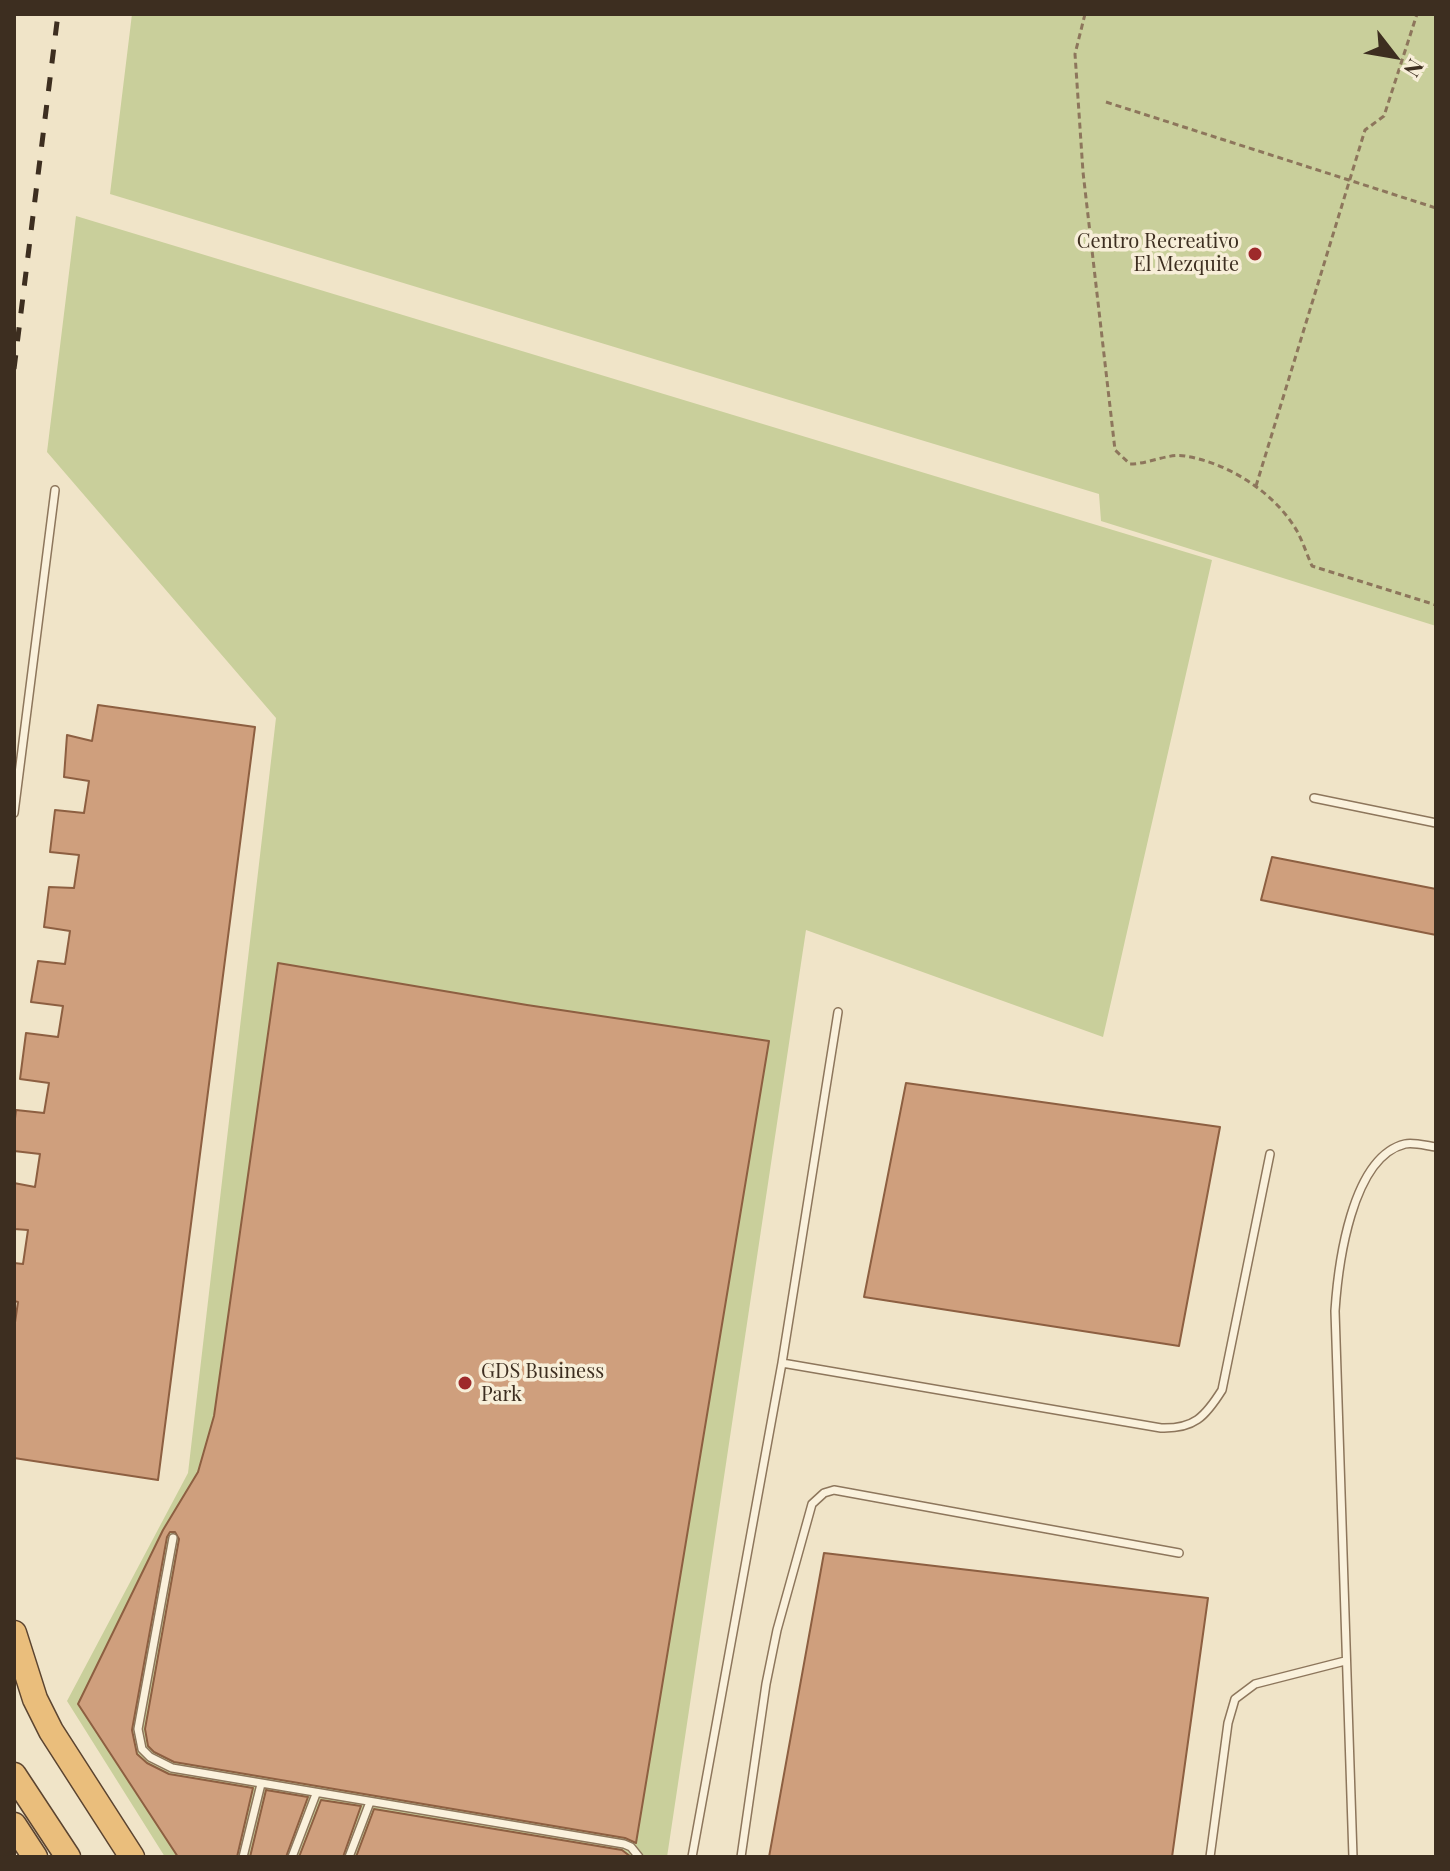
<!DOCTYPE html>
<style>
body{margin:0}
#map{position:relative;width:1450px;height:1871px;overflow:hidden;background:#f0e4c8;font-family:"Playfair Display",serif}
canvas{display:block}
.frame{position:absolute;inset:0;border:16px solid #3d2e20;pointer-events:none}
.north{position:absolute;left:1354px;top:16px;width:80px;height:80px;-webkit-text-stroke:6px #f7eed8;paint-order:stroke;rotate:121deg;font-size:22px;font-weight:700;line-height:32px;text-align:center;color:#3d2e20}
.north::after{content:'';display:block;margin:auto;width:28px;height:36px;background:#3d2e20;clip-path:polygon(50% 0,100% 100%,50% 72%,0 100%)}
</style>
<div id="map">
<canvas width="1450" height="1871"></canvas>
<div class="frame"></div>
<div class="north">N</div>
</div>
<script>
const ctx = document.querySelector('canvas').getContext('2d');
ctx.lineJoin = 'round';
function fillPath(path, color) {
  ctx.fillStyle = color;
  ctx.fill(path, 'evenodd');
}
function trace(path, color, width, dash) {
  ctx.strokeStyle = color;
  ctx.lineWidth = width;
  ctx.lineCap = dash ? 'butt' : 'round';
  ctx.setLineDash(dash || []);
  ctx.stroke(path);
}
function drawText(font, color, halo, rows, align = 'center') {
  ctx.font = font + ' "Playfair Display",serif';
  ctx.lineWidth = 7;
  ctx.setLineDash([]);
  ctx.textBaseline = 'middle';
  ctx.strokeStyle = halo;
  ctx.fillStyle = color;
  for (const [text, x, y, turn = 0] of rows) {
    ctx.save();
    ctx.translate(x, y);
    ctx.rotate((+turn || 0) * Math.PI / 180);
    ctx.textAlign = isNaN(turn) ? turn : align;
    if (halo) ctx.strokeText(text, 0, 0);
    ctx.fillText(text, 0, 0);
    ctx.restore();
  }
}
fillPath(new Path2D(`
 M132 14H1436V626L1101 521 1099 494 110 194Z
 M76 216 1212 560 1103 1037 806 930 667 1857H165L67 1701 188 1473 276 718 47 452Z`), '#c9cf9b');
const building = new Path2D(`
 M98 705 255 727 158 1480 14 1458V1329L18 1302 14 1301V1263L23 1264 28 1230 14 1229V1183L35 1187 40 1154 14 1151V1127L16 1110 44 1113 49 1083 20 1079 26 1033 58 1037 63 1006 31 1002 38 961 65 964 70 931 44 927 49 887 74 888 79 855 50 852 55 810 84 813 89 781 64 777 67 735 92 741Z
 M1272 857 1436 889V935L1261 900Z
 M278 963 527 1005 769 1041 636 1843 625 1838 174 1762 154 1752 148 1746 145 1729 179 1539 175 1532H170L167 1537 132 1730 137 1754 147 1763 169 1774 253 1788 237 1857H178L78 1704 163 1530 198 1472 214 1416Z
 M906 1083 1220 1127 1179 1346 864 1297Z
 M824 1553 1208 1598 1172 1857H769Z
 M266 1790 308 1797 286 1857H250Z
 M321 1800 361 1806 343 1857H299Z
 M374 1809 622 1850 631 1857H356Z`);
fillPath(building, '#cf9f7d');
trace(building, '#8d5f41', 2);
const service = new Path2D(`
 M1314 798 1436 823
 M14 813 55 490
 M782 1363 1161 1428C1194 1429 1205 1417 1222 1390L1270 1154
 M173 1538 138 1729 142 1749 150 1757 172 1768 624 1844 631 1847 639 1857
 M243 1857 261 1784
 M292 1857 316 1794
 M349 1857 370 1802
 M692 1857 782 1363 838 1012
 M741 1857 766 1684 777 1630 812 1504 824 1493 834 1490 1179 1553
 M1210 1857 1228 1723 1235 1699 1255 1684 1345 1661
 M1353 1857 1335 1311C1338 1266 1351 1157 1405 1144 1414 1142 1427 1146 1436 1147`);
const trunk = new Path2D(`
 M14 1633 35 1699 51 1731 132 1857
 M14 1775 68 1857
 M14 1825 35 1857`);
trace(service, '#8d765c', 10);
trace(trunk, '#5b4430', 27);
trace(new Path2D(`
 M1085 14 1075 54 1083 172 1115 450 1130 464C1149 464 1168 453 1185 456 1229 463 1275 493 1297 531 1303 542 1307 555 1312 566L1436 605
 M1106 102 1436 208
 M1256 486 1365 130 1384 116 1417 14`), '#8d765c', 3, [6, 4]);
trace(service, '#faf1dc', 7);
trace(trunk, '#eabe7c', 24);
trace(new Path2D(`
 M14 369 58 14`), '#3d2e20', 5, [14, 14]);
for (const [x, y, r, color] of [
 [1255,254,8,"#9e2a2b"],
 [465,1383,8,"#9e2a2b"]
]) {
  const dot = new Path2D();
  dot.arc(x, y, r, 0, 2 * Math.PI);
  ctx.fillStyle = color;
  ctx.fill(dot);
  trace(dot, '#f7eed8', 3);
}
drawText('20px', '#3d2e20', '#f7eed8', [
 ["Centro Recreativo",1239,242],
 ["El Mezquite",1239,265],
 ["GDS Business",481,1372,"left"],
 ["Park",481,1395,"left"]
], 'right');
</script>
